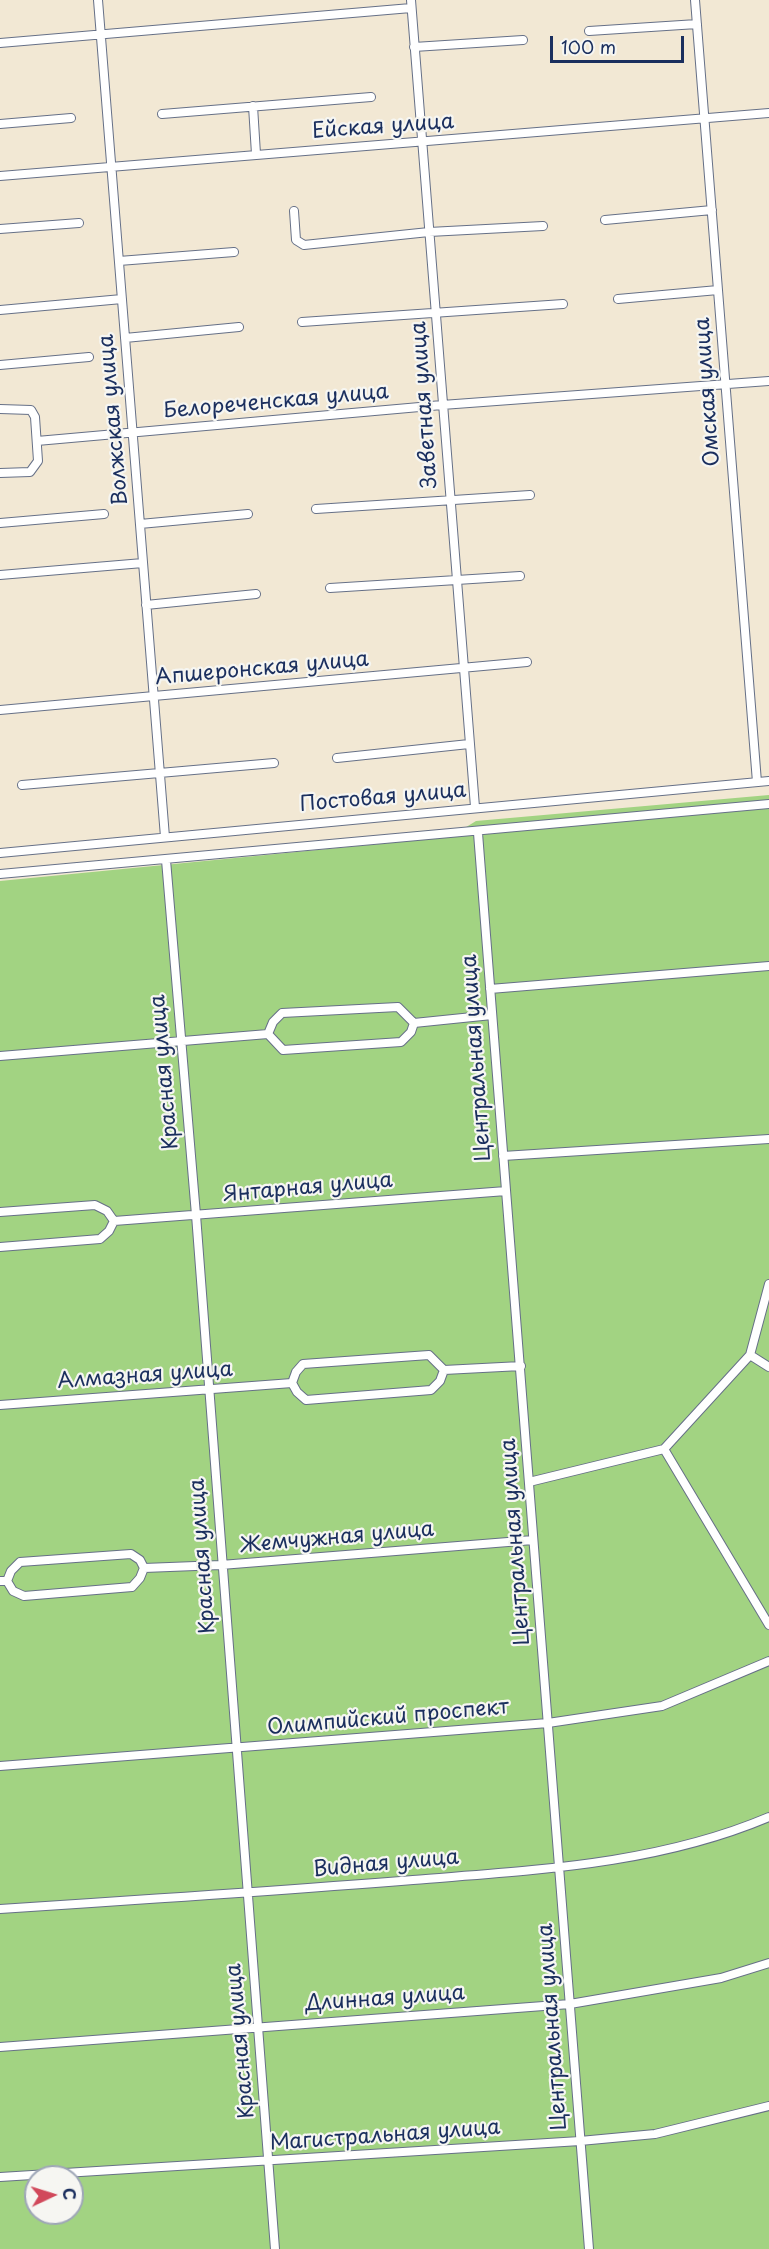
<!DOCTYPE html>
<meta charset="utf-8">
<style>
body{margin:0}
#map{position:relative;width:769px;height:2249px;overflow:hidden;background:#f2e8d4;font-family:"Playpen Sans",sans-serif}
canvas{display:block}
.north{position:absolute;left:24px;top:2165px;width:60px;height:60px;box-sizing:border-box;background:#f6f6f2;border:2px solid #9ea6b7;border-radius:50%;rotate:86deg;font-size:16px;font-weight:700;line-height:24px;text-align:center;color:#1b2f5e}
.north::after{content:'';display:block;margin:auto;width:21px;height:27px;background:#d1495b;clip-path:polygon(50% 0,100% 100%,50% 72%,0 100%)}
.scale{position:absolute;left:550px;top:36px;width:134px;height:27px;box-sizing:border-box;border:3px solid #1b2f5e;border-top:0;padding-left:8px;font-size:18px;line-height:21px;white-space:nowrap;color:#1b2f5e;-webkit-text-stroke:4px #f6f6f2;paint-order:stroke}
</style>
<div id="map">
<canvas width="769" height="2249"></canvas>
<div class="north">С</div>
<div class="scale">100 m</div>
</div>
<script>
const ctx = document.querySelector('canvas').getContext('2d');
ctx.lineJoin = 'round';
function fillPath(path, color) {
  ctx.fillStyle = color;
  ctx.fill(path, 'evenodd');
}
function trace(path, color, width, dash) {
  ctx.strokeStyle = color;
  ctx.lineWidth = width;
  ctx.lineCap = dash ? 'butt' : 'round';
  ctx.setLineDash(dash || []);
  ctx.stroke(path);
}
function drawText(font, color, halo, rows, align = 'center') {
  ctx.font = font + ' "Playpen Sans",sans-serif';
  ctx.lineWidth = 4.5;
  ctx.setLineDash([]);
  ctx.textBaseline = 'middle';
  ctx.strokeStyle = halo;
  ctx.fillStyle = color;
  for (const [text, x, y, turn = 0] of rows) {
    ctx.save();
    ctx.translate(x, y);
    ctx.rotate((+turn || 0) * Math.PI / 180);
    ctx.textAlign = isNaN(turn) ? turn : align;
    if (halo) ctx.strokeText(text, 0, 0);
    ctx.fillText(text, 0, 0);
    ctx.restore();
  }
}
fillPath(new Path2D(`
 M769 795V2249H0V881L450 837 476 821ZM36 2177H72V2213H36Z`), '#a2d382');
const minor = new Path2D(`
 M98 0 165 837
 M411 0 475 807
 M695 0 757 782
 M589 31 697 24
 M0 43 411 8
 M414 47 523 40
 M253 106 256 154
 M162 114 371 97
 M0 124 71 118
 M0 176 769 113
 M294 211 296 240 304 245 429 232 543 226
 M605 220 712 210
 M0 229 79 223
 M119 261 234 252
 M618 299 718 290
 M0 310 122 299
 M302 322 563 304
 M125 338 239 327
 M0 365 89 357
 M0 409 31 410 35 417 38 461 30 472 0 473
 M37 441 442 405 769 381
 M316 509 530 495
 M0 523 104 514
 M140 524 248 514
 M0 575 143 563
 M330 588 520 576
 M146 605 256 594
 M0 710 527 662
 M337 758 469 744
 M22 785 274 763
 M478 833 589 2249
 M0 853 769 781
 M166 860 196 1215 275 2249
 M0 874 769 804
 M490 989 769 966
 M268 1034 283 1050 401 1042 411 1032 414 1023
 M0 1056 268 1034 273 1022 282 1013 398 1007 414 1023 492 1015
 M503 1156 769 1139
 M0 1212 95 1205 107 1211 114 1221 506 1191
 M0 1247 100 1239 109 1231 114 1221
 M750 1355 769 1367
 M292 1383 296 1372 303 1364 429 1355 444 1370
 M0 1405 292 1383 297 1392 306 1400 431 1390 440 1381 444 1370 521 1366
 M664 1449 769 1625
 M529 1482 664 1449 750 1355 769 1284
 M0 1581H7L13 1591 24 1596 132 1587 140 1578 144 1568 221 1565 533 1540
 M7 1581 11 1571 20 1562 131 1554 140 1560 144 1568
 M0 1766 548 1723 662 1706 769 1661
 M0 1909C138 1900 275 1891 413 1880 533 1870 656 1865 769 1817
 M0 2047 570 2004 721 1978 769 1963
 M0 2177 580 2141 655 2134 769 2106`);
trace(minor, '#667087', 10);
trace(minor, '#fff', 8);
drawText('21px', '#1b2f5e', '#f6f6f2', [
 ["Ейская улица",383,127,-4],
 ["Омская улица",708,392,-94],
 ["Белореченская улица",276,402,-5],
 ["Заветная улица",425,405,-94],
 ["Волжская улица",114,420,-95],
 ["Апшеронская улица",262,669,-5],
 ["Постовая улица",383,798,-5],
 ["Центральная улица",477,1058,-94],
 ["Красная улица",165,1072,-95],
 ["Янтарная улица",308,1188,-5],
 ["Алмазная улица",145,1376,-4],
 ["Жемчужная улица",337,1538,-5],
 ["Центральная улица",516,1542,-94],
 ["Красная улица",203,1556,-94],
 ["Олимпийский проспект",388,1718,-5],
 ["Видная улица",386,1864,-5],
 ["Длинная улица",385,1999,-4],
 ["Центральная улица",553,2027,-94],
 ["Красная улица",241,2041,-95],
 ["Магистральная улица",385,2136,-4]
]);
</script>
